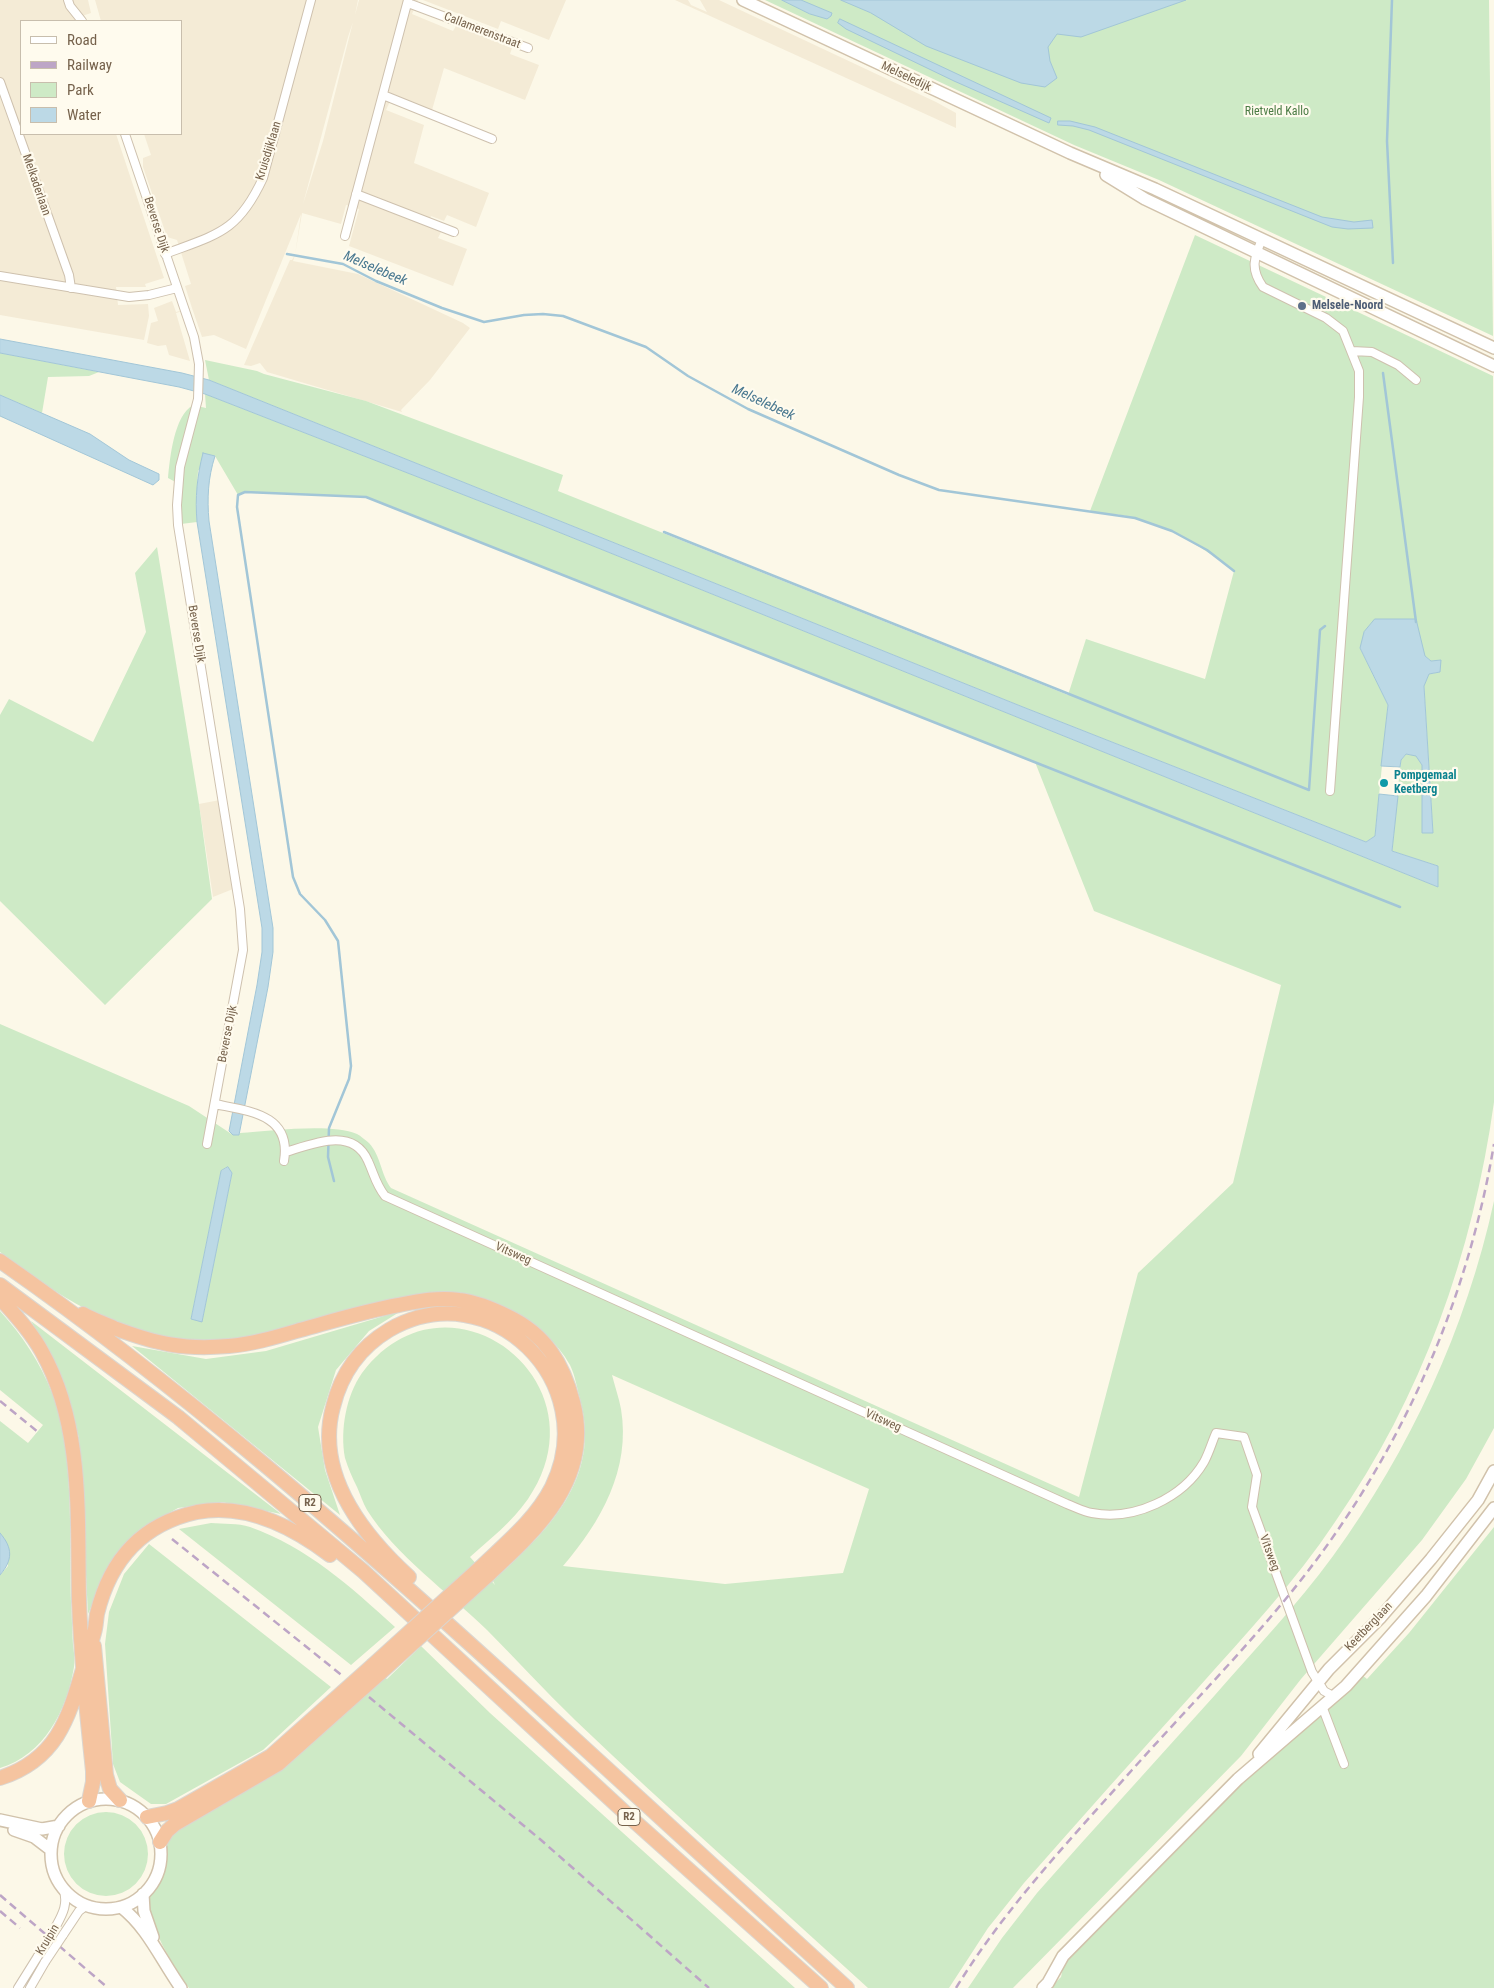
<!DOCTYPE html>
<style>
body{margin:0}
#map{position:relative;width:1494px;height:1988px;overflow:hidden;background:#fcf8e8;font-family:"Roboto Condensed",sans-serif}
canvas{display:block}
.legend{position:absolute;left:20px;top:20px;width:162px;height:115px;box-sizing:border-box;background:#fffbee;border:1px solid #c8bead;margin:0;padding:6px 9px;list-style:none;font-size:15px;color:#76624c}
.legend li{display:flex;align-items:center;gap:10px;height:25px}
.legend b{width:25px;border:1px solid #c8bead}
</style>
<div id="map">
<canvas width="1494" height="1988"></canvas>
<ul class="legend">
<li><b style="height:6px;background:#fff"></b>Road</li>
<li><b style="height:6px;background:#bda5c6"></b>Railway</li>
<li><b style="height:14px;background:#ceeac6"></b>Park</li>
<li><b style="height:14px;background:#bcd9e6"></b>Water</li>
</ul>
</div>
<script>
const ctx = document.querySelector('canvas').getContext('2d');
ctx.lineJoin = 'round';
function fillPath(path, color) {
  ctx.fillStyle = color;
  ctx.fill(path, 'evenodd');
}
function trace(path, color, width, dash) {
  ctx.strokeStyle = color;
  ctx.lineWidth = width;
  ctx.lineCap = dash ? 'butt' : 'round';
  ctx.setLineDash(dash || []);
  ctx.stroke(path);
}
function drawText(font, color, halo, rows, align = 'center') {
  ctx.font = font + ' "Roboto Condensed",sans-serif';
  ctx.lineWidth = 4.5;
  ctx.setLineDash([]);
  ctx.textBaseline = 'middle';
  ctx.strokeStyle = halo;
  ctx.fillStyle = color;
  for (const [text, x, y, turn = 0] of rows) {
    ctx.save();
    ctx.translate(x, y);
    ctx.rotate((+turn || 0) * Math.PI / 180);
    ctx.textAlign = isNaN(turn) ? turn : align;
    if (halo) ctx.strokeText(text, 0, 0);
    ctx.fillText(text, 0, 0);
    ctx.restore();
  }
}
fillPath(new Path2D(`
 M0 0H88L91 13 85 15 75 21H21V134H116L164 278 145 284 146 287H116L118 305 148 304 149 316 144 340 0 315Z
 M95 0H358L355 15 359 0H418L412 14 453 31 456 26 512 48 510 54 539 65 525 100 444 68 432 110 393 95 386 110 424 125 414 163 489 193 476 227 447 215 444 221 431 216 427 226 441 232 438 238 467 249 453 286 349 246 359 209 346 205 341 224 302 213 295 255 293 261 358 274 463 323 470 328 430 380 401 410 402 412 267 372 260 363 251 366 244 365 290 260H292L295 255 301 214 246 349 214 335 202 337 192 308 176 313 190 361 169 355 166 345 158 346 147 343 151 323 158 321 154 308 172 301 176 312 192 308 185 286 191 284 177 240 167 237 143 167V158L151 155 144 134H181V21H101ZM353 22 323 141 303 204 348 37Z
 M423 0H566L549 40 501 21 498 29Z
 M675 0H688L691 5 707 12 700 0H719L936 102 956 113V128Z
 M220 800 233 889 213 897 199 804Z`), '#f4ebd6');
fillPath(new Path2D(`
 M765 0H1489L1493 336 1159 180 1074 145Z
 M1195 235 1493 376 1494 1102C1473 1253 1422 1397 1335 1522 1295 1582 1246 1634 1198 1688 1140 1752 1082 1817 1024 1883L988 1928 949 1988H868C771 1899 671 1812 575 1720 545 1691 517 1660 487 1630 449 1593 395 1555 367 1510 363 1503 360 1494 357 1487 352 1477 348 1468 345 1458 340 1430 346 1396 362 1373 447 1259 609 1381 528 1499 512 1522 490 1539 470 1557L495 1585 493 1581C547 1531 602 1480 580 1399 577 1388 575 1375 570 1365 558 1343 535 1323 513 1312 496 1303 478 1295 459 1293 436 1291 416 1295 394 1300 322 1314 249 1350 175 1340 157 1338 141 1331 124 1325 112 1320 99 1316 88 1310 56 1294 28 1272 0 1252V1024L189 1106 233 1135H239L240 1133C270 1131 331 1123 357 1134 361 1136 365 1140 369 1143 381 1156 381 1175 391 1188L1079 1497 1138 1273 1233 1183 1281 985 1094 911 1035 762 366 497 246 492 238 495 215 456 210 455 198 471 196 505 197 522 181 524V485L168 478C170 457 174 416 193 405L206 408 205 394 541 525 1438 887V866L1392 851 1400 767 1401 760 1406 754 1416 755 1422 765V833H1433L1424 685 1429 674 1440 672V660L1431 661 1425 656 1360 648 1388 705 1375 836 1366 842 1023 707 209 380 205 360 257 371 264 374 366 401 563 475 558 491 1068 695 1086 639 1205 679 1234 571C1204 548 1173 529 1136 518 1122 514 1105 514 1090 511ZM227 1167 232 1173 202 1321 191 1319 221 1171ZM612 1375 869 1489 843 1573 725 1584 563 1566C601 1522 631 1469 621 1409 619 1398 615 1387 612 1375Z
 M0 353 99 372 89 376 48 377 42 413 0 395Z
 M157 547 199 804 212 899 105 1005 0 901V715L9 699 93 742 146 632 135 573Z
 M1494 1201V1428L1466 1479 1422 1540 1301 1679 1241 1756 1013 1988H968L1002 1938 1037 1893C1096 1826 1156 1761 1215 1695 1255 1649 1297 1605 1333 1556 1410 1450 1466 1329 1494 1201Z
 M0 1311C22 1335 40 1362 52 1393 75 1452 69 1540 71 1603 72 1617 72 1631 73 1645 74 1652 75 1660 74 1667 67 1710 44 1755 0 1768V1575L8 1566 0 1533V1421L28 1443 43 1425 0 1390Z
 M401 1311 369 1331 336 1370 318 1427 325 1470 340 1515 132 1346 206 1359 266 1351Z
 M31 1321 281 1514 222 1502 178 1508 139 1530 113 1559 88 1614 79 1438 63 1380Z
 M211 1523C223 1524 238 1523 250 1527 307 1547 351 1587 395 1627L351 1665 179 1529Z
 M1494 1527V1988H1050L1061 1977 1064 1963 1246 1778 1362 1675 1367 1679 1409 1633Z
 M149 1544 331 1687 263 1750 166 1804H151L120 1782 113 1764 105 1644 109 1612 124 1574Z
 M421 1646 490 1713 795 1988H189C173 1965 147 1925 149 1897 157 1888 164 1877 166 1865 168 1852 164 1846 172 1835L384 1677 387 1679Z
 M64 1854a42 42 0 1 1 84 0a42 42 0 1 1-84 0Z`), '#ceeac6');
const water = new Path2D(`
 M782 0H801L832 13 831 16 827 19 810 14Z
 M841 0H1186L1081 37 1057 34 1048 47 1050 61 1057 78 1045 87 1021 83 926 46 871 13Z
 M840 19 1051 118 1049 123 954 81 846 29 838 23Z
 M1058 121H1070L1095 127 1322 217 1354 222 1372 220 1373 228 1348 229 1332 227 1089 130 1073 126 1058 125Z
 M0 339 182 373 209 380 1023 707 1366 842 1375 836 1379 794 1398 796 1392 851 1438 866V887L541 525 205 394 179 387 0 353Z
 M0 395 90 434 129 460 159 474V480L153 485 0 416Z
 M203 453 215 456C208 478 207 498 209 521L273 928V952L268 987 239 1135H233L229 1131 257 985 262 952V928L197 522C195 498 197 476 203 453Z
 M1375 619H1416L1425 656 1431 661 1441 660 1440 672 1429 674 1424 686 1433 833H1422V765L1416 756 1406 754 1401 760 1400 767 1381 766 1388 705 1360 648 1364 632Z
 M228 1167 232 1173 202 1322 191 1319 221 1171Z
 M0 1533C13 1548 13 1560 0 1575Z`);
fillPath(water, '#bcd9e6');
trace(water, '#a2c6d7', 1);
trace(new Path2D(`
 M1392 0 1387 141 1393 263
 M287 254 343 264 376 281 442 308 484 322 524 315 543 314 563 316 646 347 688 376 748 409 899 475 939 490 1135 518 1172 531 1207 550 1234 571
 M1383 373 1416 622
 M664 532 1309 790 1320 630 1325 626
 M334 1181 328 1157 329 1128 349 1079 351 1066 338 941 325 920 300 894 293 877 237 507 238 495 245 492 366 497 1400 907`), '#a2c6d7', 2.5);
const minor = new Path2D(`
 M68 0 70 6 82 21
 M408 3 528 48
 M0 82 69 275 71 288
 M383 95 492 139
 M125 134 194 337 199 364 198 399 180 467 177 505 178 525 240 909 243 950 207 1144
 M356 194 454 232
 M345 236 408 0
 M1262 239C1254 258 1250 269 1263 287L1326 318 1343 331 1359 371V397L1330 791
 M165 254C218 234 238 232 263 178L311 0
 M0 276 129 297 149 295 177 288
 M1352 351 1372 352 1398 365 1416 380
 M215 1104C248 1111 292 1114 284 1161
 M286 1152C312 1144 353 1126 368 1161 374 1174 376 1185 385 1196L1067 1504C1075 1507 1084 1512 1092 1513 1134 1521 1183 1498 1204 1462 1209 1453 1212 1442 1216 1433L1244 1437 1257 1475 1252 1507 1312 1672 1324 1691 1333 1696
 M1322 1706 1344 1764
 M55 1928C62 1915 69 1904 63 1888
 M63 1935 79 1911 87 1905
 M18 1988 38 1956
 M30 1988 45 1962`);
const secondary = new Path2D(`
 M743 0 1070 153 1155 189 1494 348
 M1106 175 1145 199 1494 366
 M1259 1754 1329 1669 1381 1617 1431 1559 1478 1500 1494 1471
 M51 1854a55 55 0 1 1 110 0a55 55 0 1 1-110 0Z
 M0 1820 42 1829 59 1826
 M14 1830 34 1837 51 1850
 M143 1894 144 1911 153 1937
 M121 1907C148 1928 161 1960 181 1988
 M1043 1988 1048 1983 1063 1956 1238 1779 1346 1686 1426 1596 1494 1508`);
const motorway = new Path2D(`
 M0 1261C181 1387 348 1533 511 1681 623 1783 735 1886 847 1988
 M0 1285 178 1417 363 1571 633 1820 821 1988
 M0 1298C15 1315 31 1332 42 1352 84 1427 77 1518 79 1601 81 1658 87 1715 93 1771V1782L89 1801
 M83 1314C93 1320 104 1323 114 1328 157 1344 183 1350 229 1346 253 1344 276 1337 300 1330 333 1321 365 1311 399 1305 419 1301 438 1297 459 1300 477 1302 493 1309 509 1317 546 1335 563 1364 573 1402 593 1478 538 1529 488 1575
 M409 1577C363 1535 315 1474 333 1407 341 1374 359 1348 389 1330 491 1271 603 1383 552 1487 535 1520 506 1543 480 1568
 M94 1646 106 1775 110 1789 120 1800
 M0 1778C56 1760 68 1720 83 1669 87 1657 91 1645 94 1633 96 1627 96 1620 97 1614 110 1560 142 1524 197 1512 245 1503 293 1527 330 1555
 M147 1817 167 1813 178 1809 271 1756 372 1666
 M160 1842 167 1831 175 1824 278 1764 380 1673`);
trace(minor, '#cec1ae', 10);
trace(secondary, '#d1c2ab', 14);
trace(motorway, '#dbd6d0', 16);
trace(minor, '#fff', 8);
trace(secondary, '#fff', 11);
trace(motorway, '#f5c4a0', 14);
trace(new Path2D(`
 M0 1401 38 1432
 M172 1539 344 1677
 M369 1697 541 1840 709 1988
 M0 1895 108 1988
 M0 1911 20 1928
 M956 1988C1005 1908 1070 1840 1132 1770 1191 1704 1254 1641 1308 1571 1404 1446 1468 1299 1494 1144`), '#bda5c6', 2.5, [8, 5]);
const minorBridge = new Path2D(`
 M38 1956 55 1928
 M45 1962 63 1935`);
const motorwayBridge = new Path2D(`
 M372 1666 480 1568
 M380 1673 488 1575`);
trace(minorBridge, '#cec1ae', 10, []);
trace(motorwayBridge, '#dbd6d0', 16, []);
trace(minorBridge, '#fff', 8);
trace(motorwayBridge, '#f5c4a0', 14);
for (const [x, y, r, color] of [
 [1302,306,5,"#5c6f8a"],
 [1384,783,5,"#0f9aa8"]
]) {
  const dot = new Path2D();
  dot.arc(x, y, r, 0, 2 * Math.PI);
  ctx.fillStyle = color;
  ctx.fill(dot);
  trace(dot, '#fffbee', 2);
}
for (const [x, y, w] of [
 [310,1503,22],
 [629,1817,22]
]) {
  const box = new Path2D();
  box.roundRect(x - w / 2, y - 8.5, w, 17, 4);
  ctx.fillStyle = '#fffbee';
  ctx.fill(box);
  trace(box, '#76624c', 1);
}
drawText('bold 11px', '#76624c', null, [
 ["R2",310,1503],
 ["R2",629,1817]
]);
drawText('12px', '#76624c', '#fffbee', [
 ["Callamerenstraat",482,31,21],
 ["Melseledijk",906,77,25],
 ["Kruisdijklaan",269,151,-73],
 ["Melkaderlaan",36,185,71],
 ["Beverse Dijk",156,225,72],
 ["Beverse Dijk",196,634,81],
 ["Beverse Dijk",228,1034,-79],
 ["Vitsweg",513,1254,24],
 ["Vitsweg",883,1421,24],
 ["Vitsweg",1269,1553,70],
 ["Keetberglaan",1369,1627,-46],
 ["Kruipin",48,1940,-59]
]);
drawText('12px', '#4b7b44', '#fffbee', [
 ["Rietveld Kallo",1277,112]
]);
drawText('bold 12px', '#4e5e75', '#fffbee', [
 ["Melsele-Noord",1312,306]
], 'left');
drawText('bold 12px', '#0d838f', '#fffbee', [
 ["Pompgemaal",1394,776],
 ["Keetberg",1394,790]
], 'left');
drawText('italic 14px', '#497890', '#fffbee', [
 ["Melselebeek",375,269,23],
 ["Melselebeek",763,403,25]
]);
</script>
